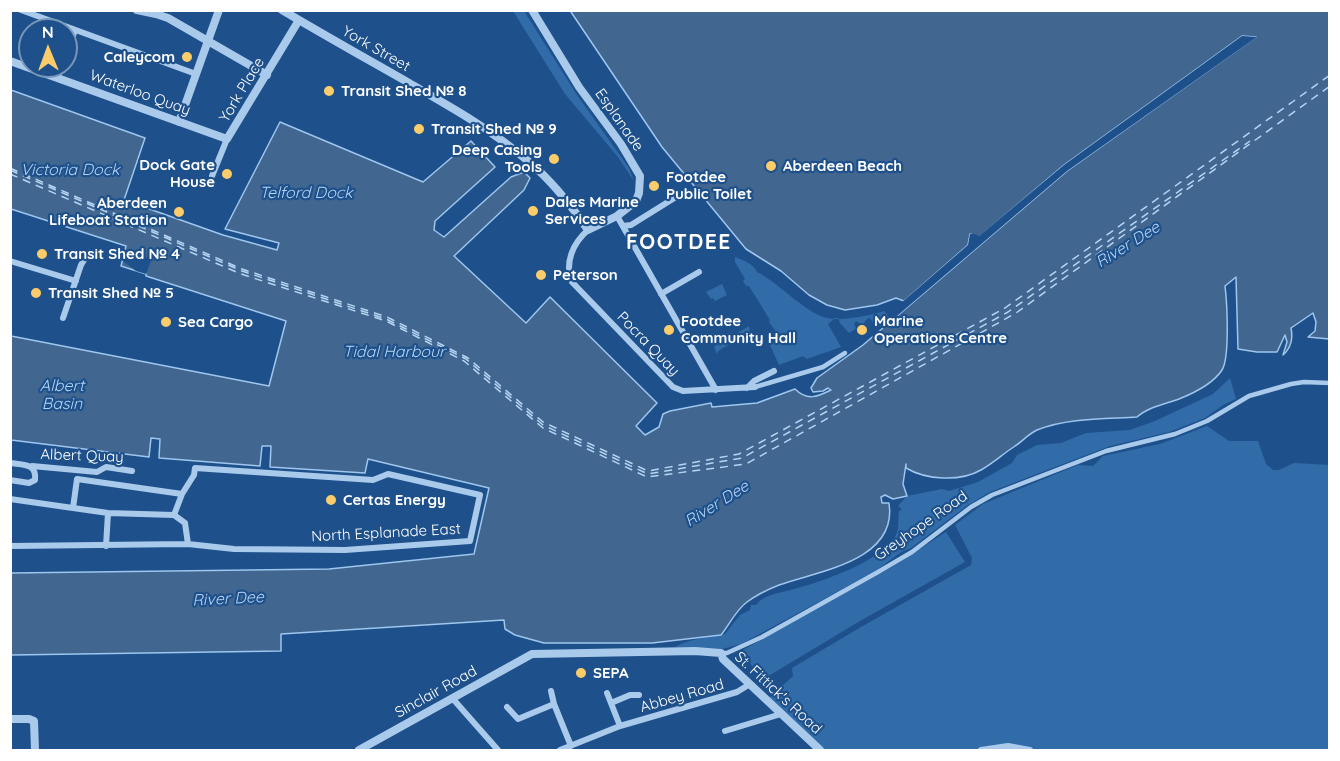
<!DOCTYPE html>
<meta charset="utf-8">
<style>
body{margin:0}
#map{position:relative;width:1340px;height:761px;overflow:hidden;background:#1e518b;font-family:Quicksand,sans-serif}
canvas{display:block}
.frame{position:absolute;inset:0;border:12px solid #fff;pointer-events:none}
.north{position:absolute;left:18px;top:18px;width:60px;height:60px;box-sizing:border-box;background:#1e518b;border:2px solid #7897b9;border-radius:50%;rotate:359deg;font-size:16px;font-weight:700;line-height:24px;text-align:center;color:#fff}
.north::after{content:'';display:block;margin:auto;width:21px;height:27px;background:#fbcc69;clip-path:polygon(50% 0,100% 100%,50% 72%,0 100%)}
</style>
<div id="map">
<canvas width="1340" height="761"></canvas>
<div class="frame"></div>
<div class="north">N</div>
</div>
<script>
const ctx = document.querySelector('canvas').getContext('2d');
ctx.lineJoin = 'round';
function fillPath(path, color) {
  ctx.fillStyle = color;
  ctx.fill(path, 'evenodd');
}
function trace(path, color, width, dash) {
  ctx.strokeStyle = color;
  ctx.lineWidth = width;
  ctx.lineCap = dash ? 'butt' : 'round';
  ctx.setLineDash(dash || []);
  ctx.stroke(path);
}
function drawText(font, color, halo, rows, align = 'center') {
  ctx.font = font + ' Quicksand,sans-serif';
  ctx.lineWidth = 4.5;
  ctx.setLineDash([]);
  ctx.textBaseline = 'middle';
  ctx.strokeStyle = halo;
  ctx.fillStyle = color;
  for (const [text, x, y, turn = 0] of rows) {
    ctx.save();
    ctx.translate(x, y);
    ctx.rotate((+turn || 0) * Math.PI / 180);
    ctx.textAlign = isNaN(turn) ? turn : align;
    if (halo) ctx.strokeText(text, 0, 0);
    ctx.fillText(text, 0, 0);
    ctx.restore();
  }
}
fillPath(new Path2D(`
 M513 11H524L577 95 629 168 634 181 618 157 565 94Z
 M735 257C743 260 754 264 757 272 780 284 799 307 823 317 836 322 871 316 884 311L889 317 874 324 870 318 867 319 862 325 856 321 854 325 857 328 849 333 840 323 838 318H835L828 324 841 347 807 359 803 356 779 365 770 345 778 340V334L769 322 770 320 749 286H746L743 281 745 279 735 262Z
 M722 284 727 295 715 301 713 298 711 299 706 292Z
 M749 326 750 332 718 351 717 354 714 347Z
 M1230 378 1236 399 1223 405 1205 418 1169 432 1110 446 990 492 968 505 911 548 901 552 878 569 848 586 741 644 722 649 675 647C691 638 707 638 725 634L740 615 750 610 751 605H756C764 594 781 593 794 589 821 582 884 561 897 533 899 527 898 517 899 511L902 509 898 506 907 496 942 489 949 491 978 482 1012 463 1017 455 1037 445 1061 443 1086 433 1130 430 1155 421 1213 394Z
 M1207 426 1229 441H1258L1266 464 1273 470H1279L1294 463 1329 465V750H825L769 698 793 676 792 668 861 627 971 565 972 558 955 525 983 504 1078 465 1093 466 1103 456 1160 444Z
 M946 532 965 562 860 621 760 681 743 650 897 564Z`), '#316ca9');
const water = new Path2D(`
 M573 10 1329 11V339L1308 337 1315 331 1316 322 1313 313 1291 328C1293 338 1291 348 1283 355L1287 342 1285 335 1277 352H1257L1238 349 1236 277 1225 286C1227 302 1230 357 1222 370 1213 384 1194 393 1179 399 1165 404 1148 407 1137 417 1104 419 1067 418 1037 430 1028 434 1023 441 1015 446 1003 454 993 463 981 470 960 482 926 480 906 468V464L903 484 907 496 893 499 885 495 881 497 882 503H889C898 561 818 571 779 585 769 589 755 596 747 602 736 610 729 625 721 635L652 643H544L515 635 505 629 504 620 281 634V651L11 655V573L329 569 474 554 489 488 368 459 365 473 270 467 271 446H262L260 466 159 458 160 439 151 438 149 457 11 440V336L269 386 286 321 146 276V274L121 266 126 246 11 209V90L145 138 124 200 223 235 277 250 279 243 225 229 280 122 423 182 471 141 495 167 435 221 434 230 444 237 511 177 524 172 530 178 524 190 454 256 526 323 550 297 657 403 636 426 645 435 659 427 663 414 670 411 711 403 712 407 757 403 795 389C807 401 817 397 831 390L828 388 823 391 813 392 811 388 817 378 863 345 1067 171 1256 37 1242 36 1064 165 979 237 970 234 968 245 904 301 896 298 877 305 845 310 827 305 809 295 781 271 746 249 662 147 571 12Z`);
fillPath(water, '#416790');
trace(water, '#9ec6ee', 1.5);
fillPath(new Path2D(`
 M1242 36 1257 37 1067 171 891 321 889 318 1065 169 1248 40 1243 39 1066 167 980 239 972 237 970 247 906 303H901L968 245 970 234H975L979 236 1064 165Z
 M125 253 152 258 146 274 136 271 123 261Z`), '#1e518b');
trace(new Path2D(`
 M10 168 242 269 387 317 468 358 543 422 648 471 739 454 1005 308 1330 75
 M10 170 242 271 386 319 466 359 543 425 648 474 742 458 1008 312 1250 141
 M10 174 241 274 386 321 464 361 543 428 647 477 746 464 1016 313 1330 86`), '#b6d4f3', 1.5, [8, 6]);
trace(new Path2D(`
 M755 387 823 367 845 353
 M721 653H727L762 637 878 572 912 552 971 507 992 495 1106 451 1175 434 1207 421 1249 396 1291 384 1304 382 1330 383`), '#aacaec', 4.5);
trace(new Path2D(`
 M21 10 196 74
 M66 56 75 30
 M57 78 62 66
 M212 176 227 139
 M617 216 716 390
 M623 226 631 225 676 197
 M588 230C573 243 564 263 572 282L673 387 683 391 755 387
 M10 261 76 281
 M661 294 699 272
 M63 318 81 265 84 260
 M747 388 754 381 774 371
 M10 463C23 465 37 463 35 480L29 483 10 480
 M32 466 97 472 106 467 132 471
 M10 499 108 513 174 515
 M73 508 77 479 182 494
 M10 546 188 544 234 549 345 550 470 541 480 495 388 474 373 480 195 468 194 475 182 494 174 515 185 523 188 544
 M106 546 108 513
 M551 691 554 704
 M607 693 620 726
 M453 699 498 750
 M611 703 630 695H639
 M507 707 518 719 554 704 571 746
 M725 731 781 714
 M560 750 620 726 737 692 750 684
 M981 750 1008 746 1030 750`), '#aacaec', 6);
trace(new Path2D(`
 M137 10 156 14 168 18 267 75
 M282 10C324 35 367 59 409 83 451 107 492 130 528 161 552 181 571 205 588 230L617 216 636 201 639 193 640 176 621 144 579 87 532 10
 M10 61 227 139 299 20
 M179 122 219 10
 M10 719H29L34 721 35 750
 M359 750 532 654 695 651 721 653 723 659 820 750`), '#aacaec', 8);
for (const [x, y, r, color] of [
 [187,57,6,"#fbcc69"],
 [329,91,6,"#fbcc69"],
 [419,129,6,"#fbcc69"],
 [554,159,6,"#fbcc69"],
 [771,166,6,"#fbcc69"],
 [227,174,6,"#fbcc69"],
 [654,186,6,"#fbcc69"],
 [533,211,6,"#fbcc69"],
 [179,212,6,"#fbcc69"],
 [42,254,6,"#fbcc69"],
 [541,275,6,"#fbcc69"],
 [36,293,6,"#fbcc69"],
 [166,322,6,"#fbcc69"],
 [669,330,6,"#fbcc69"],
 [862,330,6,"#fbcc69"],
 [331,500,6,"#fbcc69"],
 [581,673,6,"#fbcc69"]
]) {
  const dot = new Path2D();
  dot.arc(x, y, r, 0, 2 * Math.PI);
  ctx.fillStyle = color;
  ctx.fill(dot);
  trace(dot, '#1e518b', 2);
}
drawText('15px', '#fff', '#1e518b', [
 ["York Street",376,49,30],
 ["York Place",242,90,-59],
 ["Waterloo Quay",140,93,20],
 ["Esplanade",619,120,55],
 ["Pocra Quay",648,344,46],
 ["Albert Quay",82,456,2],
 ["Greyhope Road",921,526,-35],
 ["North Esplanade East",386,533,-3],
 ["Sinclair Road",436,692,-29],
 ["St. Fittick's Road",778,693,43],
 ["Abbey Road",682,696,-16]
]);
drawText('bold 15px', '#fff', '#1e518b', [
 ["Caleycom",175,57,"right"],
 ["Transit Shed № 8",341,91],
 ["Transit Shed № 9",431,129],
 ["Deep Casing",542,150,"right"],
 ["Tools",542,167,"right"],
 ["Dock Gate",215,165,"right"],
 ["House",215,182,"right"],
 ["Aberdeen Beach",783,166],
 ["Footdee",666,177],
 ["Public Toilet",666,194],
 ["Dales Marine",545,202],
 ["Services",545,219],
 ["Aberdeen",167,203,"right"],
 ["Lifeboat Station",167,220,"right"],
 ["Transit Shed № 4",54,254],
 ["Peterson",553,275],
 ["Transit Shed № 5",48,293],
 ["Footdee",681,321],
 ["Community Hall",681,338],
 ["Marine",874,321],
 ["Operations Centre",874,338],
 ["Sea Cargo",178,322],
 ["Certas Energy",343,500],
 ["SEPA",593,673]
], 'left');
drawText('italic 16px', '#b6d4f3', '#1e518b', [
 ["Victoria Dock",70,170],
 ["Telford Dock",306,193],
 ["River Dee",1128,245,-32],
 ["Tidal Harbour",394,352],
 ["Albert",62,386],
 ["Basin",62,404],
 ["River Dee",717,504,-32],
 ["River Dee",228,599,-3]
]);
ctx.letterSpacing = '1.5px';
drawText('bold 21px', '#fff', '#1e518b', [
 ["FOOTDEE",679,243]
]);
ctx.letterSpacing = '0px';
</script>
